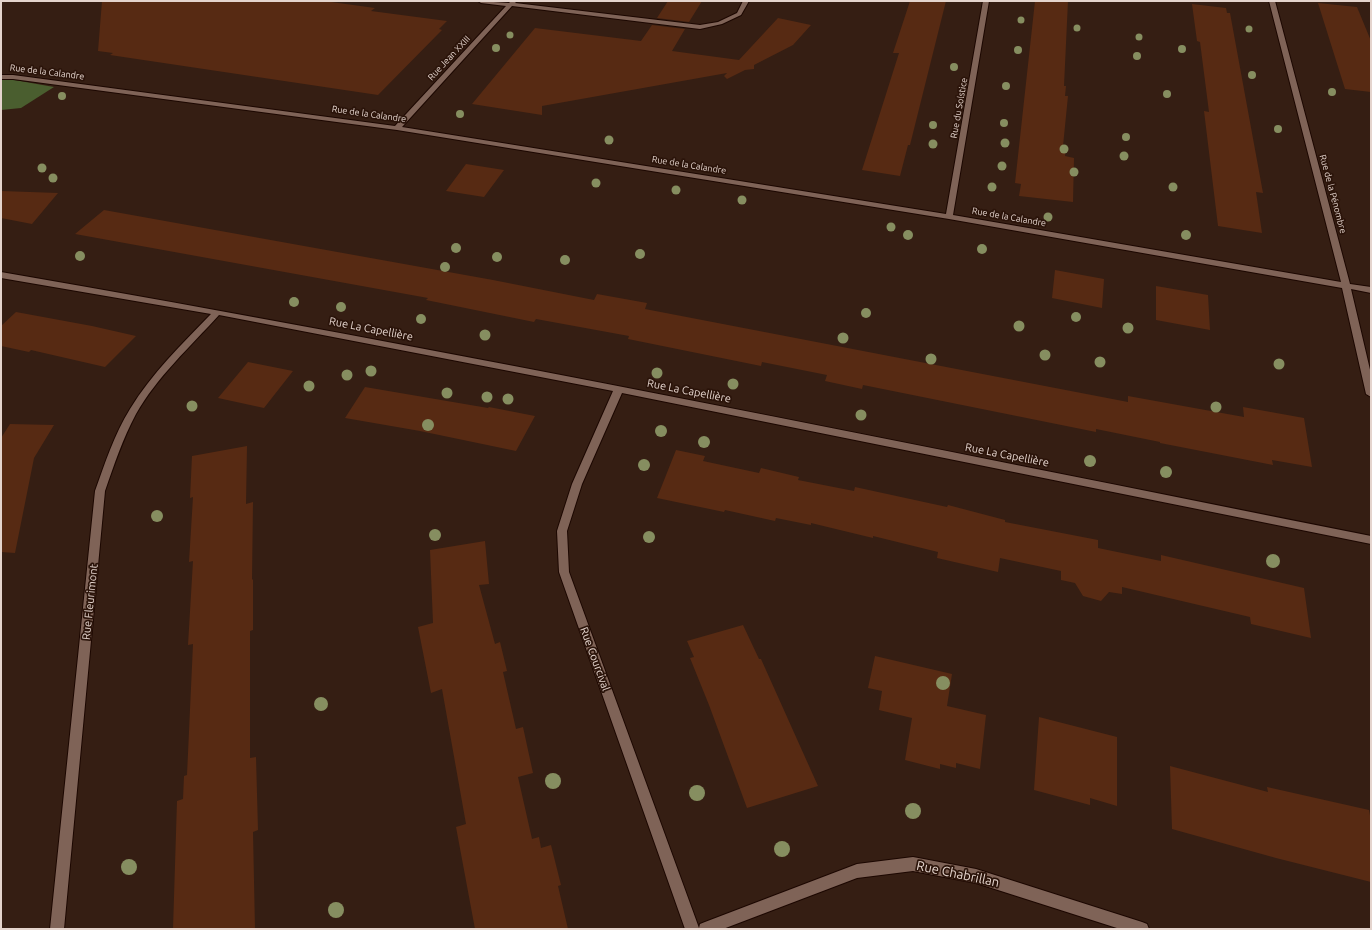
<!DOCTYPE html>
<meta charset="utf-8">
<style>
body{margin:0}
#map{position:relative;width:1372px;height:930px;overflow:hidden;background:#351e13;font-family:Ubuntu,sans-serif}
canvas{display:block}
.frame{position:absolute;inset:0;border:2px solid #e4d4cd;pointer-events:none}
</style>
<div id="map">
<canvas width="1372" height="930"></canvas>
<div class="frame"></div>
</div>
<script>
const ctx = document.querySelector('canvas').getContext('2d');
ctx.lineJoin = 'round';
function fillPath(path, color) {
  ctx.fillStyle = color;
  ctx.fill(path, 'evenodd');
}
function trace(path, color, width, dash) {
  ctx.strokeStyle = color;
  ctx.lineWidth = width;
  ctx.lineCap = dash ? 'butt' : 'round';
  ctx.setLineDash(dash || []);
  ctx.stroke(path);
}
function drawText(font, color, halo, rows, align = 'center') {
  ctx.font = font + ' Ubuntu,sans-serif';
  ctx.lineWidth = 3.5;
  ctx.setLineDash([]);
  ctx.textBaseline = 'middle';
  ctx.strokeStyle = halo;
  ctx.fillStyle = color;
  for (const [text, x, y, turn = 0] of rows) {
    ctx.save();
    ctx.translate(x, y);
    ctx.rotate((+turn || 0) * Math.PI / 180);
    ctx.textAlign = isNaN(turn) ? turn : align;
    if (halo) ctx.strokeText(text, 0, 0);
    ctx.fillText(text, 0, 0);
    ctx.restore();
  }
}
fillPath(new Path2D(`
 M3 78 54 87 21 108 1 110V79Z`), '#4a5e2f');
fillPath(new Path2D(`
 M102 1H324L375 8 371 11 447 21 439 29 442 30 378 95 110 55 113 53 98 51Z
 M668 1H702L689 22 657 18Z
 M910 1H946L910 145H908L900 176 862 170 899 53H893Z
 M1035 1H1068L1064 86H1066L1065 96H1068L1063 146H1066L1065 156 1074 158 1073 202 1019 196 1021 184 1015 183Z
 M1318 3 1357 7 1371 41V92L1345 89Z
 M1192 4 1226 8 1227 13H1230L1263 193 1256 192 1262 233 1218 226 1204 111 1209 112 1200 42 1197 41Z
 M778 18 811 25 793 45 754 65V69L745 70 727 79 724 76 727 73 542 106V115L472 104 535 28 641 41 652 25 685 29 672 51 739 60Z
 M466 164 504 170 484 197 446 191Z
 M1 191 58 193 32 224 1 218Z
 M104 210 493 280 594 300 597 294 647 303 645 309 1128 402V396L1244 417 1243 407 1304 418 1312 467 1272 460 1273 465 1160 443V442L1096 429V432L863 385 862 389 825 381 827 375 762 362 761 366 628 339 629 336 536 319 534 322 426 300 428 298 75 234Z
 M1055 270 1104 279 1102 308 1052 298Z
 M1156 286 1208 295 1210 330 1156 320Z
 M16 312 92 326 136 336 105 367 31 350 29 352 1 346V326Z
 M248 362 293 371 264 408 218 398Z
 M365 387 488 408 489 407 535 416 516 451 420 431 345 418Z
 M10 424 54 425 34 458 15 553 1 552V438Z
 M247 446 246 504 253 502 252 580 253 579V630L250 631V758L256 757 258 830 253 832 255 929H173L177 801 183 799 184 776 187 775 193 644 188 645 193 561 189 562 193 497 190 498 192 456Z
 M676 450 705 456 703 461 759 473 761 468 799 477 798 480 854 491 855 487 947 507 948 505 1005 520V522L1098 540V548L1161 561V555L1304 588 1311 638 1251 624 1250 617 1122 587V594L1109 592 1101 601 1083 596 1075 583 1061 580V571L1000 558 998 572 937 558 938 552 873 536V538L811 523V525L776 518 775 521 725 510 724 512 657 498Z
 M485 541 489 584 479 585 495 644 500 642 507 671 503 672 516 729 523 727 533 773 518 777 532 839 539 837 541 848 551 845 561 885 558 886 568 929H475L456 827 466 824 442 689 431 693 418 627 433 623 430 550Z
 M743 625 759 659H761L818 786 747 808 709 705 690 658 694 657 687 641Z
 M875 656 952 674 947 706 986 715 980 769 956 763V768L940 764V769L905 760 912 718 879 710 882 691 868 688Z
 M1039 717 1117 737V806L1090 798V805L1034 790Z
 M1170 766 1268 792 1267 787 1369 810 1371 821V882L1276 858 1172 829Z`), '#572a13');
const street = new Path2D(`
 M478 1 509 3 511 1H517L515 3 700 25 718 22 737 13 743 1H749L741 15 722 24 700 29 512 6 402 127 946 214 983 1H989L953 215 1341 282 1269 1H1275L1350 284 1371 287V293L1351 289 1371 374V397L1366 394 1342 288 949 219 397 130 13 79H1V75H13L395 126 506 6 481 3Z
 M1 272C459 351 915 445 1371 536V544L622 393 582 484 567 531 569 572 699 928 700 924 705 922 857 864 913 857 976 869 1142 922 1147 924 1149 929H1120L976 883 913 871 857 878 723 929H685L559 572 557 531 572 484 613 391 219 315C190 347 157 377 136 414 123 438 114 465 105 491L64 929H50L95 491C105 463 114 435 130 409 152 373 182 344 211 314L1 278Z`);
trace(street, '#1c0701', 2);
fillPath(street, '#7f6357');
ctx.fillStyle = '#868e60';
for (const [x, y, r] of [
 [1021,20,3.5],
 [1077,28,3.5],
 [1249,29,3.5],
 [510,35,3.5],
 [1139,37,3.5],
 [496,48,4],
 [1182,49,4],
 [1018,50,4],
 [1137,56,4],
 [954,67,4],
 [1252,75,4],
 [1006,86,4],
 [1332,92,4],
 [1167,94,4],
 [62,96,4],
 [460,114,4],
 [1004,123,4],
 [933,125,4],
 [1278,129,4],
 [1126,137,4],
 [609,140,4.5],
 [1005,143,4.5],
 [933,144,4.5],
 [1064,149,4.5],
 [1124,156,4.5],
 [1002,166,4.5],
 [42,168,4.5],
 [1074,172,4.5],
 [53,178,4.5],
 [596,183,4.5],
 [992,187,4.5],
 [1173,187,4.5],
 [676,190,4.5],
 [742,200,4.5],
 [1048,217,4.5],
 [891,227,4.5],
 [908,235,5],
 [1186,235,5],
 [456,248,5],
 [982,249,5],
 [640,254,5],
 [80,256,5],
 [497,257,5],
 [565,260,5],
 [445,267,5],
 [294,302,5],
 [341,307,5],
 [866,313,5],
 [1076,317,5],
 [421,319,5],
 [1019,326,5.5],
 [1128,328,5.5],
 [485,335,5.5],
 [843,338,5.5],
 [1045,355,5.5],
 [931,359,5.5],
 [1100,362,5.5],
 [1279,364,5.5],
 [371,371,5.5],
 [657,373,5.5],
 [347,375,5.5],
 [733,384,5.5],
 [309,386,5.5],
 [447,393,5.5],
 [487,397,5.5],
 [508,399,5.5],
 [192,406,5.5],
 [1216,407,5.5],
 [861,415,5.5],
 [428,425,6],
 [661,431,6],
 [704,442,6],
 [1090,461,6],
 [644,465,6],
 [1166,472,6],
 [157,516,6],
 [435,535,6],
 [649,537,6],
 [1273,561,7],
 [943,683,7],
 [321,704,7],
 [553,781,8],
 [697,793,8],
 [913,811,8],
 [782,849,8],
 [129,867,8],
 [336,910,8]
]) {
  ctx.beginPath();
  ctx.arc(x, y, r, 0, 2 * Math.PI);
  ctx.fill();
}
drawText('9px', '#e4d4cd', '#2b140a', [
 ["Rue Jean XXIII",449,58,-47],
 ["Rue de la Calandre",47,72,7],
 ["Rue du Solstice",959,108,-80],
 ["Rue de la Calandre",369,114,8],
 ["Rue de la Calandre",689,165,9],
 ["Rue de la Pénombre",1333,194,75],
 ["Rue de la Calandre",1009,217,10]
]);
drawText('11px', '#e4d4cd', '#2b140a', [
 ["Rue La Capellière",371,329,11],
 ["Rue La Capellière",689,391,11],
 ["Rue La Capellière",1007,455,11],
 ["Rue Fleurimont",90,602,-84],
 ["Rue Courcival",595,659,70]
]);
drawText('13px', '#e4d4cd', '#2b140a', [
 ["Rue Chabrillan",958,874,12]
]);
</script>
